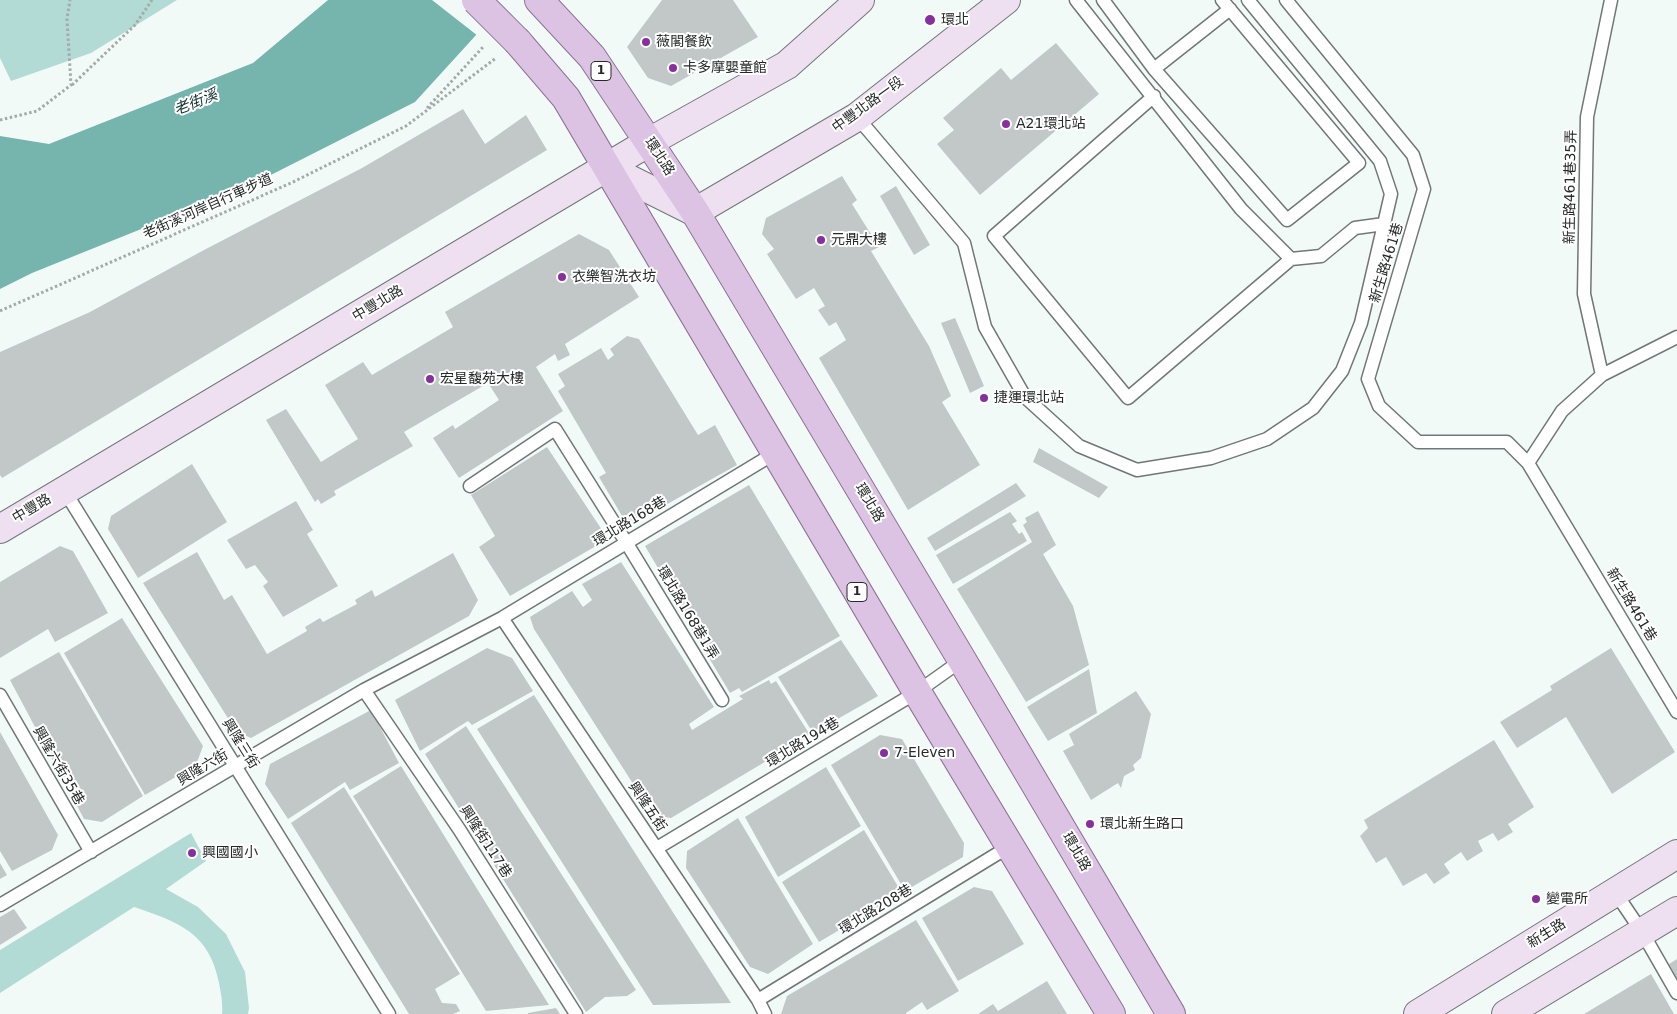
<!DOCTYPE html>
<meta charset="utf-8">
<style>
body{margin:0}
canvas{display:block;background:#f2faf8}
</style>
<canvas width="1677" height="1014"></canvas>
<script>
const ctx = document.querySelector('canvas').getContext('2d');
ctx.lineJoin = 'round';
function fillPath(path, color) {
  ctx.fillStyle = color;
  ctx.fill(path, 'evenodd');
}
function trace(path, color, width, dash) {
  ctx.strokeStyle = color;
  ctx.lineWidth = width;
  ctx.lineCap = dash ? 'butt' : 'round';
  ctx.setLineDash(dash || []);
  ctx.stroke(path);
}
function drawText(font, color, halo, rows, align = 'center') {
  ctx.font = font + ' "DejaVu Sans","Noto Sans TC",sans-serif';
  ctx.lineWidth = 4;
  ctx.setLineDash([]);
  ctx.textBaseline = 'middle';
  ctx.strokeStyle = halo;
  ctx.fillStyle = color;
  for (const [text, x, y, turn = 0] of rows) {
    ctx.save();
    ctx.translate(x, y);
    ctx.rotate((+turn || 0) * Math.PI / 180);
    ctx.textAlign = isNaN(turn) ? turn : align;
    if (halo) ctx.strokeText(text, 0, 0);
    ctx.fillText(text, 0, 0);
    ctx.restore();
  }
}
fillPath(new Path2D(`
 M0 0H177L91 53 11 81 0 58Z
 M191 833 206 861 166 889 198 907 226 934 245 972 249 1008 248 1014H222C223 1003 221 994 219 983 209 932 178 922 134 907L0 993V950Z`), '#b3dbd5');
fillPath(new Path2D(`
 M328 0H508L415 102 253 184 32 273 0 289V136L49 144 253 63Z`), '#75b5ad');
fillPath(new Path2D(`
 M432 0H510L478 36Z`), '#f2faf8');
fillPath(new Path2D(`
 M662 0H733L758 37 671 86 648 78 627 47Z
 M1056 43 1099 94 980 195 937 144 954 130 943 118 1001 68 1011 80Z
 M463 109 485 144 526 115 547 150 2 478 0 475V352L90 312 204 250 362 168Z
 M842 176 857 200 852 204 879 247 871 251 929 346 951 396 942 402 980 465 908 510 819 358 846 340 836 322 829 326 818 310 825 306 814 288 796 299 767 254 774 249 762 234 766 218Z
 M896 186 930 245 914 255 880 196Z
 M579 234 609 250 639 297 565 344 570 355 558 361 555 354 536 367 563 411 459 478 433 438 453 425 455 429 499 400 488 383 404 432 413 446 334 491 336 495 321 504 318 499 315 502 266 420 286 409 321 462 358 439 325 385 363 362 372 375 453 327 445 312Z
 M955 318 984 386 970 393 941 323Z
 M627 336 639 339 698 435 715 425 737 465 628 526 599 477 606 473 558 391 565 386 558 374 601 348 608 360 614 355 610 349Z
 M547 447 608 539 510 596 479 547 495 536 471 495Z
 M1039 448 1108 487 1099 498 1033 462Z
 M192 464 227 522 138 578 108 529 111 516Z
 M1016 483 1026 496 935 551 927 538Z
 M749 485 840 636 742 692 739 688 730 693 675 601 681 598 663 567 658 568 645 546Z
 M296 501 313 530 307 534 338 586 283 617 263 586 268 582 255 565 246 569 227 540Z
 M1038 511 1056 545 1043 554 1073 606 1089 665 1026 702 957 589 1032 542 1023 525 1027 522 1025 518Z
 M1010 512 1017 521 1012 524 1019 534 1022 532 1027 541 953 584 936 555Z
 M60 546 73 551 108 613 55 642 48 629 0 658V582Z
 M197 552 224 600 232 595 267 654 307 631 305 627 320 618 323 622 357 604 355 600 372 590 375 597 453 553 478 600 469 616 251 738 236 731 143 583Z
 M621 562 714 707 689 724 692 730 743 699 739 696 769 680 771 684 776 681 810 735 671 818 653 815 534 629 530 617 572 591 583 607 592 600 582 584Z
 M122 618 203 746 196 765 145 795 64 653Z
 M841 640 878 696 813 733 778 677Z
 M487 648 512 658 533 691 472 725 468 721 420 751 395 700Z
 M1611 648 1675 752 1612 794 1566 717 1517 748 1500 722 1552 690 1550 686Z
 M59 652 143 796 102 822 84 819 10 680Z
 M1089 669 1097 713 1048 741 1027 707Z
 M1136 691 1151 714 1141 758 1133 765 1135 770 1124 776 1121 788 1118 783 1091 800 1063 751 1074 745 1069 734Z
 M534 695 731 1003 653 1005 477 729Z
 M371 710 399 763 350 790 345 782 288 819 265 784 270 764Z
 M466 726 636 990 627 996 605 997 586 1012 425 754Z
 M0 732 58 835 52 850 12 871 0 851Z
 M880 735 902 739 964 843 963 857 905 891 831 765Z
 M1494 740 1534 807 1508 824 1513 832 1498 841 1493 833 1478 841 1483 851 1467 861 1461 852 1444 864 1450 873 1434 884 1426 873 1403 886 1386 857 1376 863 1360 836 1368 828 1364 820Z
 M401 766 549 1005 486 1011 353 796Z
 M826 767 861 826 778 877 745 817Z
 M344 787 460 974 435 989 442 1003 456 1004 460 1011 453 1014H409L291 823Z
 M738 818 813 944 768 974 750 967 686 868 687 851Z
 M864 830 902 893 819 942 782 882Z
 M0 863 7 875 0 879Z
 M974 887 992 891 1024 944 958 981 922 918Z
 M14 909 27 928 0 945V917Z
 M916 920 959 991 927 1010 922 1002 906 1013V1014H781L787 996Z
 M1677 959V978L1669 964Z
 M1651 974 1674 1014H1584Z
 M1047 981 1067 1014H978L993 1004 998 1011Z
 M556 1008 560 1014H528V1013Z`), '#c1c8c7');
const lane = new Path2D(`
 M1076 0 1241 209 1291 259 1321 256 1355 228 1384 224
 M1103 0 1154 69 1287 220 1359 163 1222 0
 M1286 0 1413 155 1424 189 1368 379 1379 406 1418 442H1507L1528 463 1677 712
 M1154 69 1230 9
 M1154 96 994 236 1128 398 1291 259
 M857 117 964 243 985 327 1025 397 1079 446 1137 470 1211 458 1267 439 1313 408 1342 371 1361 323 1391 194 1380 161 1248 0
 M1602 375 1584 294 1587 117 1611 0
 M1528 463 1562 411 1602 375 1677 337
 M470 486 555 429 626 542 722 700
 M64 490 389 1014
 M502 618 758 1000 765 1014
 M364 690 459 829 576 1014
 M0 695 91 852
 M657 848 917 692 962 660
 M1615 892 1642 932 1677 993
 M0 905 364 690 502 618 775 453
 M758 1000 1010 846`);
const secondary = new Path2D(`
 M607 168 695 212 857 117 1006 0
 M0 529 649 142 787 65 860 0
 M1418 1014 1677 854
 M1506 1014 1677 911`);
const primary = new Path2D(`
 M539 0 592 57 695 212 962 660 1171 1014
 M518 42 566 98 917 692 1111 1014`);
trace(lane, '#707776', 15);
trace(secondary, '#707776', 30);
trace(primary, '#8d7296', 30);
trace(new Path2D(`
 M72 85 135 25 152 0
 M427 108 484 46
 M0 120 37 111 71 85 67 19 70 0
 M0 311 291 183 406 126 496 58`), '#a4aaa9', 3, [2.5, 2.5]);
trace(lane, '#fff', 12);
trace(secondary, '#eee0f1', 28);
trace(primary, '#dcc2e3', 28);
const primaryBridge = new Path2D(`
 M476 0 518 42`);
trace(primaryBridge, '#8d7296', 30, []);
trace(primaryBridge, '#dcc2e3', 28);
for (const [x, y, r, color] of [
 [930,20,6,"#872f9c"],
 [646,42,5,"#872f9c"],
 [673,68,5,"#872f9c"],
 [1006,124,5,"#872f9c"],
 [821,240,5,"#872f9c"],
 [562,277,5,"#872f9c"],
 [430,379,5,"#872f9c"],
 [984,398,5,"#872f9c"],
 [884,753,5,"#872f9c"],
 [1090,824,5,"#872f9c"],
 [192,853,5,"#872f9c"],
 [1536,899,5,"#872f9c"]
]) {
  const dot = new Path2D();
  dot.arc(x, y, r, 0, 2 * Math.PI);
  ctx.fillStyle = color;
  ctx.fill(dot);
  trace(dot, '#fff', 2);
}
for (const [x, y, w] of [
 [601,71,20],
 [857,592,20]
]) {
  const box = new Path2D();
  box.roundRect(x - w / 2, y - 9.5, w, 19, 4);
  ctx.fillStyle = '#fff';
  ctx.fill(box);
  trace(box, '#262929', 1);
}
drawText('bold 12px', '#262929', null, [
 ["1",601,71],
 ["1",857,592]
]);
drawText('14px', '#262929', '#fff', [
 ["環北",941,20],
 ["薇閣餐飲",656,42],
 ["卡多摩嬰童館",683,68],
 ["A21環北站",1016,124],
 ["元鼎大樓",831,240],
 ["衣樂智洗衣坊",572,277],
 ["宏星馥苑大樓",440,379],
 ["捷運環北站",994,398],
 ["7-Eleven",894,753],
 ["環北新生路口",1100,824],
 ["興國國小",202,853],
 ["變電所",1546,899]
], 'left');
drawText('14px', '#262929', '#fff', [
 ["中豐北路一段",868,105,-36],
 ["環北路",659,157,57],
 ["新生路461巷35弄",1571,187,-89],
 ["老街溪河岸自行車步道",208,207,-24],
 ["新生路461巷",1387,263,-73],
 ["中豐北路",378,304,-31],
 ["環北路",869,503,59],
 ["中豐路",32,509,-31],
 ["環北路168巷",630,522,-31],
 ["新生路461巷",1631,605,59],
 ["環北路168巷1弄",687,613,59],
 ["環北路194巷",803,743,-31],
 ["興隆三街",240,744,58],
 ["興隆六街35巷",58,766,60],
 ["興隆六街",203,768,-31],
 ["興隆五街",647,807,56],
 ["興隆街117巷",485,842,57],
 ["環北路",1076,852,60],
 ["環北路208巷",876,910,-31],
 ["新生路",1547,934,-32]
]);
drawText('italic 15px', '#0e2f2c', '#fff', [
 ["老街溪",196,103,-22]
]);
</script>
